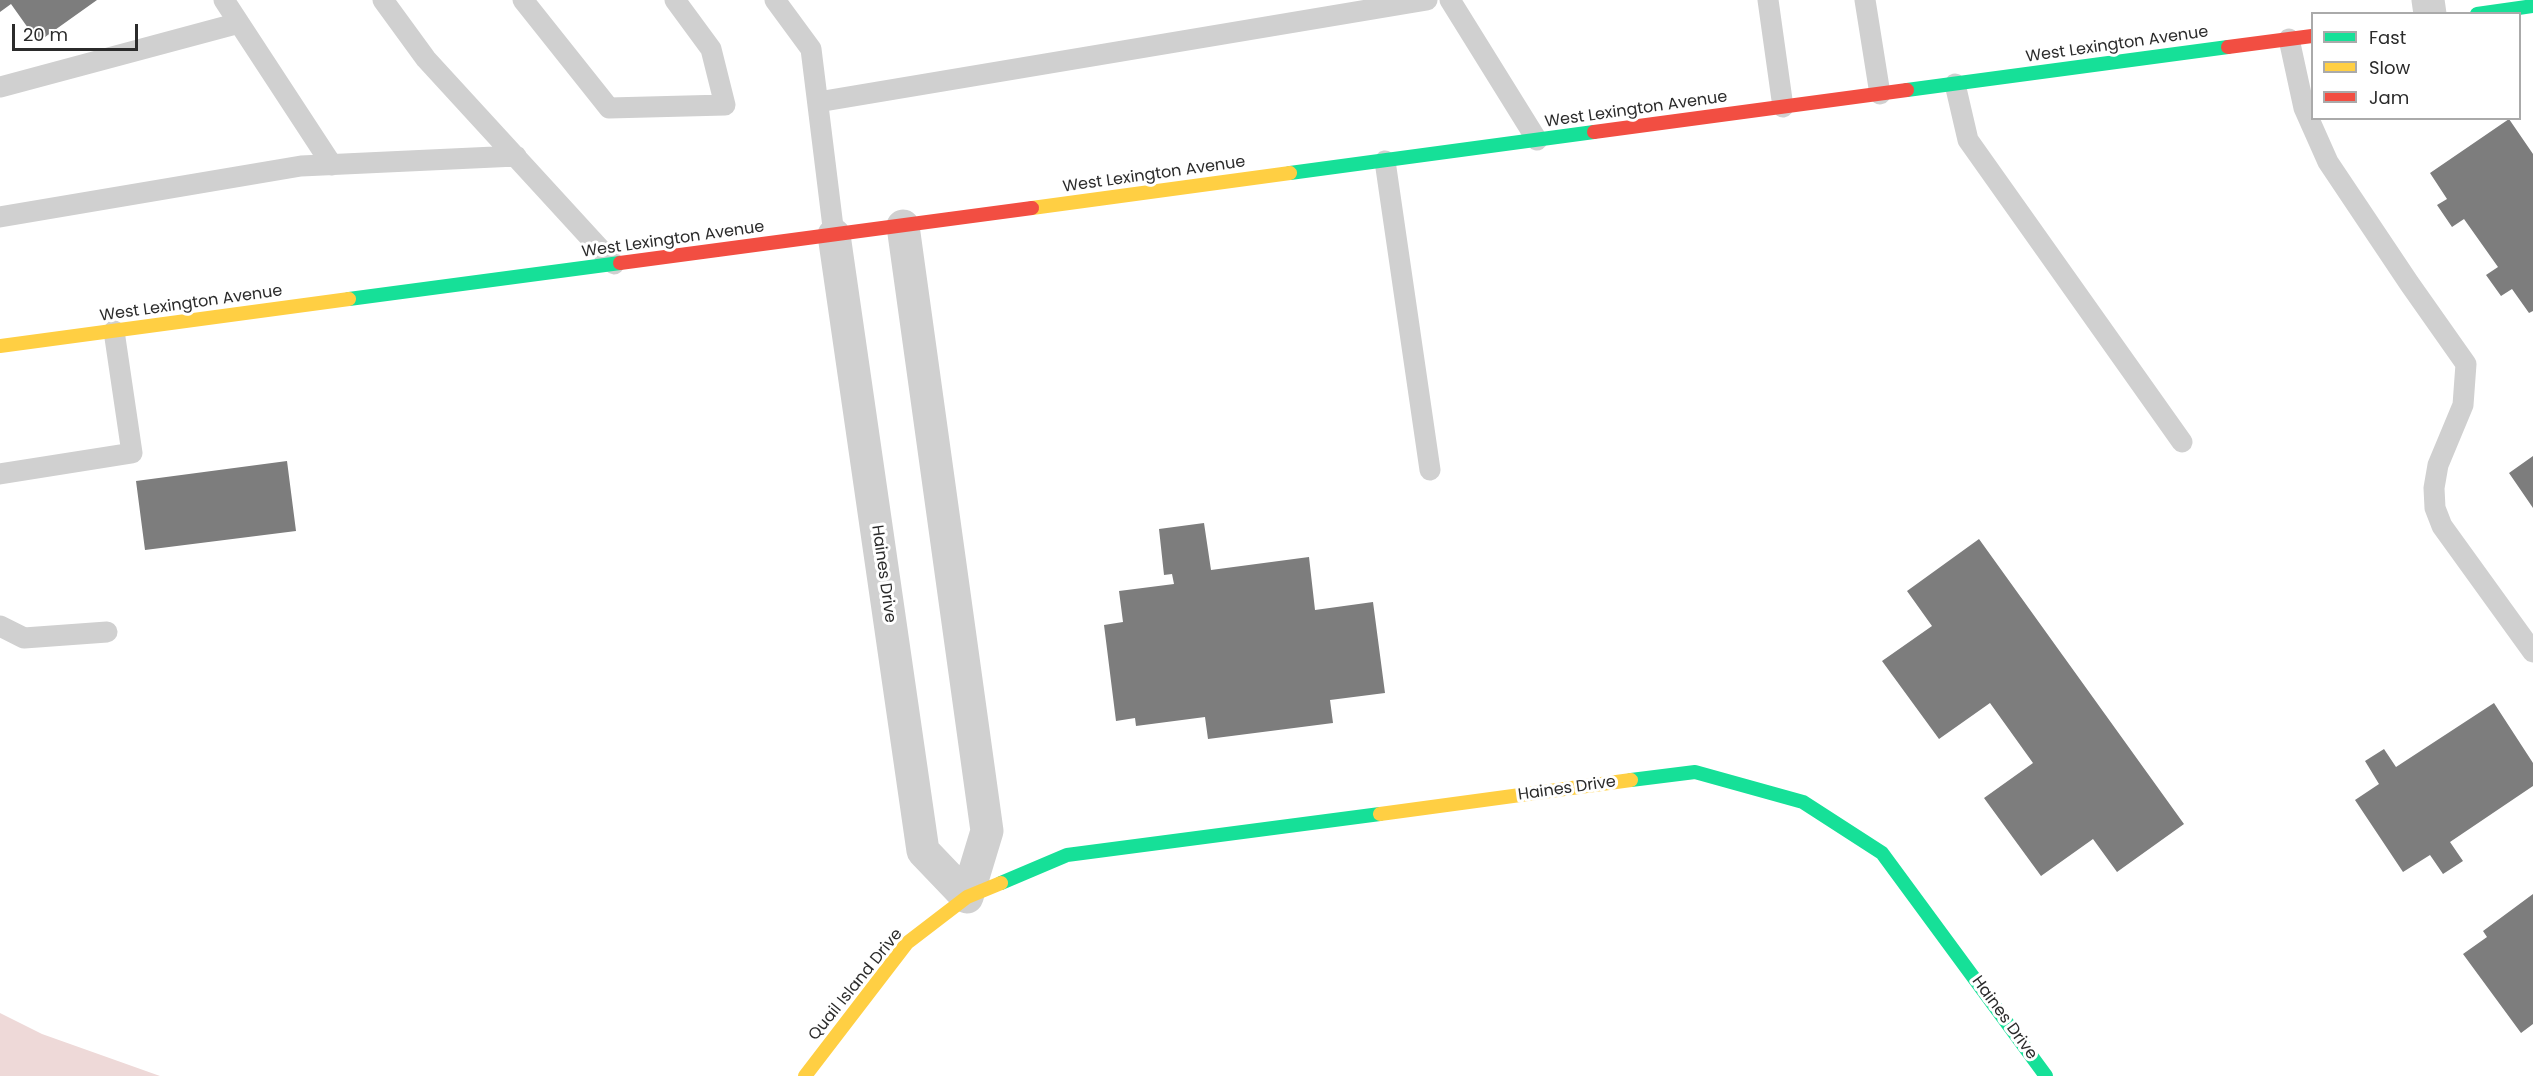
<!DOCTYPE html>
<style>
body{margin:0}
#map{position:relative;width:2533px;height:1076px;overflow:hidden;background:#fff;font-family:Poppins,sans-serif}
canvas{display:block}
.legend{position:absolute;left:2311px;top:12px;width:210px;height:108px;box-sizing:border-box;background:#fff;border:2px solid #aaa;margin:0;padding:8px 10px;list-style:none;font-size:18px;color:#2b2b2b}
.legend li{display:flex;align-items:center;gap:12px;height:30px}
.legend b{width:30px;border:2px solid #aaa}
.scale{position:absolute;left:12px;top:24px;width:126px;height:27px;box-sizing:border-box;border:3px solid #2b2b2b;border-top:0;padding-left:8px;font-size:18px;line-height:21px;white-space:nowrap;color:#2b2b2b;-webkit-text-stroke:4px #fff;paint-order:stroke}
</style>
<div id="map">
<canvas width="2533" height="1076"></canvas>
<ul class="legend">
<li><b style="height:8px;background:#16e098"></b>Fast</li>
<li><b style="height:8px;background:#ffcf43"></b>Slow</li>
<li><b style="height:8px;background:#f24e42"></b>Jam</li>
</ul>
<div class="scale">20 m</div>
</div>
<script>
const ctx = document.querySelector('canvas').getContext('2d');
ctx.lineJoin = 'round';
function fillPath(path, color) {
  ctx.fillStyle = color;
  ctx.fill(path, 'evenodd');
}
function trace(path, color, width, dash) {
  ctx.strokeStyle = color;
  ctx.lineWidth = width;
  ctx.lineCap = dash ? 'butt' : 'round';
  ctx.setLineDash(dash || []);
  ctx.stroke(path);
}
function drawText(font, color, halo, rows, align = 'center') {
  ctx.font = font + ' Poppins,sans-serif';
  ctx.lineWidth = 6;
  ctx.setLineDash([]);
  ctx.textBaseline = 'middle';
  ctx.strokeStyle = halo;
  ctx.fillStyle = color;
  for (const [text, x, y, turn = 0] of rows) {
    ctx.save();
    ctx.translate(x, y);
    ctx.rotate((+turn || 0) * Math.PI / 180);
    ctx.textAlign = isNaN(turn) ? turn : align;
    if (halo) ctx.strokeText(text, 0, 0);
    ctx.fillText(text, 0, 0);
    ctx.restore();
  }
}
fillPath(new Path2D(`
 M0 1013 42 1034 160 1076H0Z`), '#eed9d8');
fillPath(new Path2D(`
 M0 0H97L38 42 11 4 0 12Z
 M2509 119 2533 154V311L2529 313 2512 289 2501 296 2486 275 2498 267 2464 219 2452 227 2437 205 2447 199 2430 173Z
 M2533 456V508L2509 473Z
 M287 461 296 531 145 550 136 481Z
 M1204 523 1211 570 1309 557 1315 610 1373 602 1385 693 1330 700 1333 723 1208 739 1205 717 1136 726 1135 718 1116 721 1104 625 1123 622 1119 591 1174 584 1172 574 1164 575 1159 529Z
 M1979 539 2184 824 2117 872 2093 839 2041 876 1984 798 2033 763 1990 703 1939 739 1882 661 1932 626 1907 591Z
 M2494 703 2533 763V786L2450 842 2463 861 2443 874 2430 855 2403 872 2355 800 2379 784 2365 761 2384 749 2396 767Z
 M2533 894V1024L2521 1033 2463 954 2487 937 2483 931Z`), '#7d7d7d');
trace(new Path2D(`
 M224 0 332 165
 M383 0 426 59 614 264
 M523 0 609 108 725 105 711 49 675 0
 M775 0 811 49 834 235
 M1450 0 1537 140
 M1768 0 1783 107
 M1865 0 1880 94
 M2289 39 2304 108 2328 162 2409 283 2466 364 2463 405 2438 465 2434 488 2435 508 2442 526 2533 652
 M1955 84 1968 140 2182 442
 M0 87 239 23
 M818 102 1427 0
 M1385 161 1430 470
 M0 217 301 166 516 156
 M0 474 132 453 114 331
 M0 626 24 638 107 632`), '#d0d0d0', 21);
trace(new Path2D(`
 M2428 0 2430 14
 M834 235 923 851 967 897 987 831 903 226`), '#d0d0d0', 33);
trace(new Path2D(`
 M2477 14 2533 6
 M1907 90 2228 47
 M1290 173 1594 132
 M349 299 620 263
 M1631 780 1695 772 1803 802 1882 853 2046 1076
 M1001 883 1067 855 1380 814`), '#16e098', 14);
trace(new Path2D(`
 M1032 208 1290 173
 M0 346 349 299
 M1380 814 1631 780
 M805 1076 907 943 967 897 1001 883`), '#ffcf43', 14);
trace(new Path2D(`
 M2228 47 2312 36
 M1594 132 1907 90
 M620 263 1032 208`), '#f24e42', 14);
drawText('16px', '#2b2b2b', '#fff', [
 ["West Lexington Avenue",2117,45,-8],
 ["West Lexington Avenue",1636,110,-8],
 ["West Lexington Avenue",1154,175,-8],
 ["West Lexington Avenue",673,240,-8],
 ["West Lexington Avenue",191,304,-8],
 ["Haines Drive",883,574,82],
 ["Haines Drive",1567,789,-8],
 ["Quail Island Drive",856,985,-51],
 ["Haines Drive",2004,1018,54]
]);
</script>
